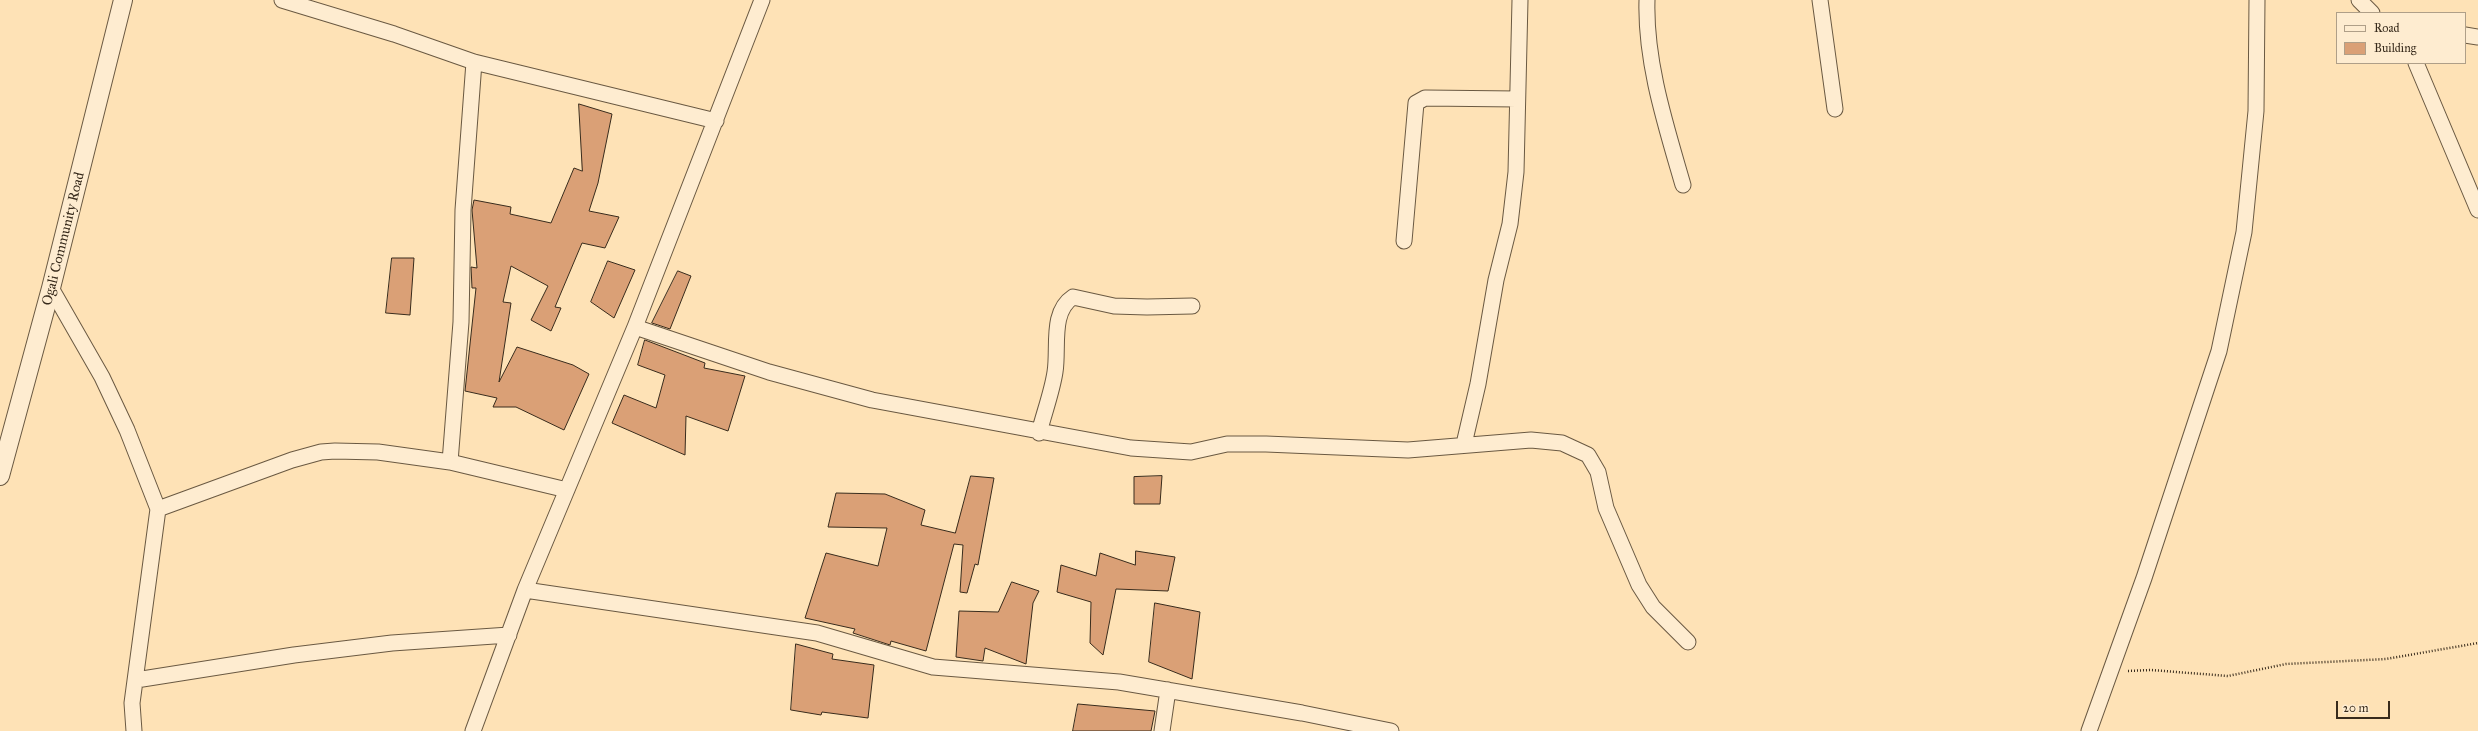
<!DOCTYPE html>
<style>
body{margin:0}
#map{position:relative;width:2478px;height:731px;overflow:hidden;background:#fee2b6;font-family:"IM FELL Great Primer",serif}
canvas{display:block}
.legend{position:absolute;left:2336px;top:12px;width:130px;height:52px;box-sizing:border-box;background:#feecd0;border:1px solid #af9f88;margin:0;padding:5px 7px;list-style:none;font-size:12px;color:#382b1c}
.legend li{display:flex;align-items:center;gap:8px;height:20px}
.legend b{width:20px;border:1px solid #af9f88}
.scale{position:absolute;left:2336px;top:701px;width:54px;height:18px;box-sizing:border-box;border:2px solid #382b1c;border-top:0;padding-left:5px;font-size:12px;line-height:14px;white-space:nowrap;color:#382b1c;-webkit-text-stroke:3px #feecd0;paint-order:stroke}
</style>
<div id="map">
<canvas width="2478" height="731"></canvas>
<ul class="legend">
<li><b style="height:5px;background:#feecd0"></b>Road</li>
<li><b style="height:11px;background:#daa076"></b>Building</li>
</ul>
<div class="scale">20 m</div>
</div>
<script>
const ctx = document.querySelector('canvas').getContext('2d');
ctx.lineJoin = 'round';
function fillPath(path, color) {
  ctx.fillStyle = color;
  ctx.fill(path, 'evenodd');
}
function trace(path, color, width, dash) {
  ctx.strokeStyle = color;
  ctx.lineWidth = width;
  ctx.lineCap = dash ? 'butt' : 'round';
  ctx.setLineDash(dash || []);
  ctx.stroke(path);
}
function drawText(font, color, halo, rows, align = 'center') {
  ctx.font = font + ' "IM FELL Great Primer",serif';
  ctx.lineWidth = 3;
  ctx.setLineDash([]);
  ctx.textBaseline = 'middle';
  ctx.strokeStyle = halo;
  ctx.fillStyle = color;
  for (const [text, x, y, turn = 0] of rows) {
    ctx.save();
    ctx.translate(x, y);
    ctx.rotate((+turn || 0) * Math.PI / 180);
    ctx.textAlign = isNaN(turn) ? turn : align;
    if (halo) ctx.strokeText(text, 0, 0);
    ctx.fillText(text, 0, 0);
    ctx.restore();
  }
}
const building = new Path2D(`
 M579 104 612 114 598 183 589 211 619 217 605 248 582 243 555 307 561 308 551 331 531 320 548 286 511 266 503 302 511 303 499 382 517 347 573 365 589 374 564 430 516 407H493L497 398 465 391 476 288H472L471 267 477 268 472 210 474 200 511 207 510 214 551 223 574 168 582 171Z
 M392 258H414L410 315 386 313Z
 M608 261 635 270 614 318 591 302Z
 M678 271 691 276 670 329 652 323Z
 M645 340 705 363 704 368 745 376 728 431 686 416 685 455 612 423 624 395 656 408 665 375 638 365Z
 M971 476 994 478 978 565 975 564 967 593 960 592 963 545 954 544 926 651 891 641 890 645 853 633 855 629 805 618 826 553 878 566 887 528 828 527 836 493 885 494 925 510 921 525 955 533Z
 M1162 476 1160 504H1134V477Z
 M1136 551 1175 557 1168 591 1116 589 1103 655 1090 643 1091 602 1057 592 1061 565 1096 576 1100 553 1135 565Z
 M1012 582 1039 591 1033 603 1026 664 985 648 983 661 956 657 959 611 998 612Z
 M1155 603 1200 612 1192 679 1149 662Z
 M796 644 833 654 832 659 874 665 868 718 822 712 821 715 791 710Z
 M1078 704 1155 711 1151 731H1073Z`);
fillPath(building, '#daa076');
trace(building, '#382b1c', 1);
const minor = new Path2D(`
 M282 0 394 34 474 62 716 121
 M1647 0C1645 62 1666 126 1683 185
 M1820 0 1835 109
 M2359 0 2372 13
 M2465 35 2478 37
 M2416 63 2478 210
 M1404 241 1416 103 1425 98 1517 99
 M51 288 102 377 127 430 158 509 132 703 134 731
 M635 327 769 372 872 400 1131 448 1191 452 1227 444H1266L1408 450 1531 440 1562 443 1588 455 1598 472 1606 508 1639 585 1653 607 1688 642
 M1039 433C1044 413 1052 392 1055 372 1059 348 1050 312 1073 297L1114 306 1147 307 1192 306
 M1464 444 1478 384 1496 280 1510 224 1516 172 1520 0
 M450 462 461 322 463 210 474 62
 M158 509 292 460 321 452 335 451 378 452 450 462 567 490
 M525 590 817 633 933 667 1119 682 1302 713 1391 731
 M136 680 294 655 392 643 509 635
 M473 731 525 590 635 327 762 0
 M1162 731 1168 690
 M2089 731 2144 578 2219 351 2244 232 2256 111 2257 0`);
const tertiary = new Path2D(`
 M0 476 51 288 123 0`);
trace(minor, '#6a5942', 17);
trace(tertiary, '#6a5942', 20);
trace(new Path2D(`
 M2128 671 2151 670 2228 676 2286 664 2386 659 2478 643`), '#382b1c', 2.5, [1, 2]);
trace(minor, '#feecd0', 15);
trace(tertiary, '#feecd0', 18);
drawText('14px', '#382b1c', '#feecd0', [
 ["Ogali Community Road",64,239,-76]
]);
</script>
